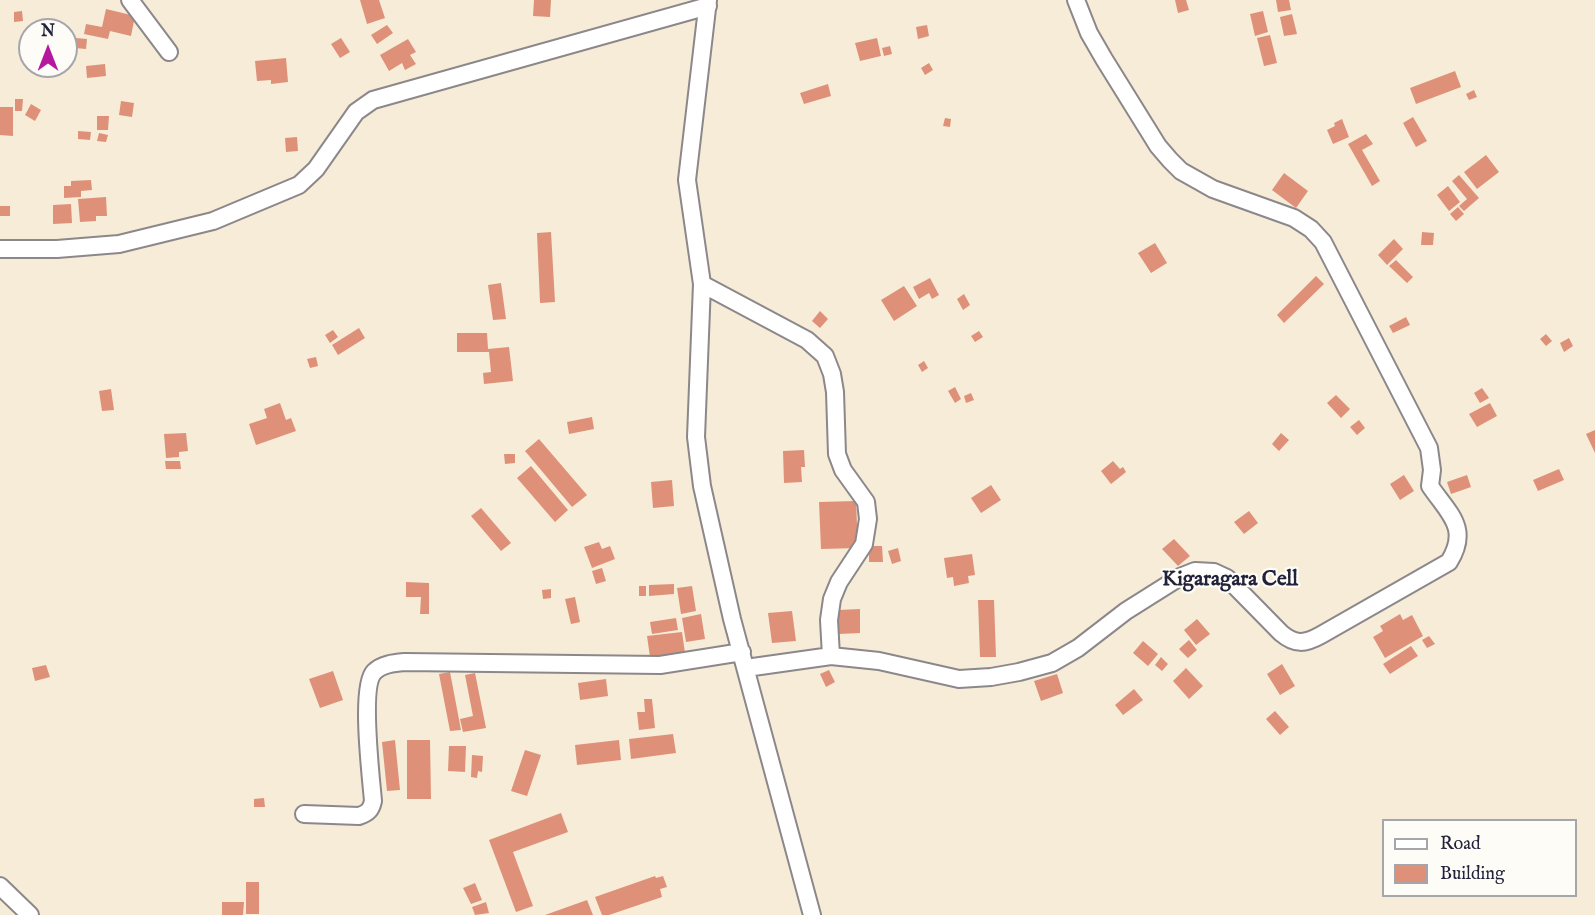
<!DOCTYPE html>
<style>
body{margin:0}
#map{position:relative;width:1595px;height:915px;overflow:hidden;background:#f6ecd8;font-family:"IM FELL English",serif}
canvas{display:block}
.legend{position:absolute;left:1382px;top:819px;width:195px;height:78px;box-sizing:border-box;background:#fdfcf7;border:2px solid #a5a5ac;margin:0;padding:8px 10px;list-style:none;font-size:18px;color:#22223b}
.legend li{display:flex;align-items:center;gap:12px;height:30px}
.legend b{width:30px;border:2px solid #a5a5ac}
.north{position:absolute;left:18px;top:18px;width:60px;height:60px;box-sizing:border-box;background:#fdfcf7;border:2px solid #a5a5ac;border-radius:50%;rotate:0deg;font-size:16px;font-weight:700;line-height:24px;text-align:center;color:#22223b}
.north::after{content:'';display:block;margin:auto;width:21px;height:27px;background:#b5179e;clip-path:polygon(50% 0,100% 100%,50% 72%,0 100%)}
</style>
<div id="map">
<canvas width="1595" height="915"></canvas>
<ul class="legend">
<li><b style="height:8px;background:#fff"></b>Road</li>
<li><b style="height:16px;background:#de9178"></b>Building</li>
</ul>
<div class="north">N</div>
</div>
<script>
const ctx = document.querySelector('canvas').getContext('2d');
ctx.lineJoin = 'round';
function fillPath(path, color) {
  ctx.fillStyle = color;
  ctx.fill(path, 'evenodd');
}
function trace(path, color, width, dash) {
  ctx.strokeStyle = color;
  ctx.lineWidth = width;
  ctx.lineCap = dash ? 'butt' : 'round';
  ctx.setLineDash(dash || []);
  ctx.stroke(path);
}
function drawText(font, color, halo, rows, align = 'center') {
  ctx.font = font + ' "IM FELL English",serif';
  ctx.lineWidth = 4.5;
  ctx.setLineDash([]);
  ctx.textBaseline = 'middle';
  ctx.strokeStyle = halo;
  ctx.fillStyle = color;
  for (const [text, x, y, turn = 0] of rows) {
    ctx.save();
    ctx.translate(x, y);
    ctx.rotate((+turn || 0) * Math.PI / 180);
    ctx.textAlign = isNaN(turn) ? turn : align;
    if (halo) ctx.strokeText(text, 0, 0);
    ctx.fillText(text, 0, 0);
    ctx.restore();
  }
}
fillPath(new Path2D(`
 M360 0H379L385 18 367 24Z
 M534 0H551L550 17 533 16Z
 M1175 0H1186L1189 10 1178 13Z
 M1276 0H1289L1291 10 1278 12Z
 M106 9 135 16 131 36 110 31 108 39 84 34 86 24 102 27Z
 M22 11 23 21 14 22V12Z
 M1263 11 1268 32 1255 36 1250 14Z
 M1292 14 1297 34 1284 36 1280 17Z
 M387 25 393 33 377 44 371 35Z
 M927 25 929 36 918 39 916 27Z
 M1270 35 1277 63 1264 66 1257 38Z
 M76 38 87 39 86 49 75 48Z
 M341 38 350 52 340 58 331 44Z
 M877 38 881 56 860 61 855 43Z
 M408 39 416 52 410 55 416 64 405 70 402 63 389 71 380 55Z
 M890 46 892 54 884 56 882 48Z
 M286 58 288 82 271 84V80L257 81 255 61Z
 M929 63 933 70 925 75 921 68Z
 M105 64 106 76 87 78 86 66Z
 M1455 71 1461 87 1416 104 1410 88Z
 M828 84 831 96 804 104 800 93Z
 M1474 90 1477 97 1469 100 1466 94Z
 M15 99H23L22 111H15Z
 M121 101 134 103 132 117 119 115Z
 M31 104 41 110 35 121 25 115Z
 M0 107H13V136L0 135Z
 M97 116H109L108 130H97Z
 M1413 117 1427 141 1416 147 1403 123Z
 M945 118 951 119 950 127 943 126Z
 M1342 119 1349 137 1333 144 1327 130 1335 126 1334 123Z
 M78 131 91 132 90 140 78 139Z
 M99 133 108 135 106 142 97 141Z
 M1366 134 1373 144 1362 150 1380 181 1372 186 1348 144Z
 M297 137 298 151 286 152 285 138Z
 M1486 155 1499 172 1477 189 1464 172Z
 M1284 173 1308 191 1296 208 1272 190Z
 M1459 175 1479 198 1464 211 1459 206 1467 199 1452 181Z
 M91 180 92 190 81 191V197L64 198V186H71V181Z
 M1448 186 1460 202 1449 211 1437 195Z
 M106 197 107 216H96V221L80 222 78 199Z
 M71 204 72 223 53 224V205Z
 M0 206H10V216H0Z
 M1458 207 1464 214 1456 221 1450 214Z
 M551 232 555 302 540 303 537 233Z
 M1422 232 1434 233 1433 245H1421Z
 M1394 239 1403 249 1387 265 1378 255Z
 M1155 243 1167 263 1151 273 1138 253Z
 M1396 260 1413 277 1407 283 1389 266Z
 M1316 276 1324 284 1284 323 1277 315Z
 M930 278 939 295 932 299 929 293 919 299 913 287Z
 M501 283 506 319 493 320 488 285Z
 M904 286 917 306 894 321 881 300Z
 M964 294 970 305 963 310 957 299Z
 M820 311 828 319 820 328 812 321Z
 M1406 317 1410 325 1393 333 1389 326Z
 M359 328 365 338 338 355 332 345Z
 M333 330 338 337 330 343 325 335Z
 M979 331 983 337 975 342 971 336Z
 M457 333H487L488 349 509 347 513 381 484 384 483 373 491 372 489 352H457Z
 M1546 334 1552 341 1546 346 1540 339Z
 M1569 338 1573 346 1564 352 1560 343Z
 M316 357 318 366 310 368 307 359Z
 M924 361 928 368 922 372 918 365Z
 M955 387 961 399 955 403 948 391Z
 M1482 388 1489 398 1480 403 1474 393Z
 M111 389 114 410 102 411 99 391Z
 M971 393 974 400 966 403 964 396Z
 M1336 395 1350 409 1341 418 1327 403Z
 M280 403 286 420 291 418 296 431 256 445 249 424 267 418 264 409Z
 M1490 403 1497 416 1477 427 1469 414Z
 M592 417 594 429 569 434 567 422Z
 M1359 420 1365 428 1357 435 1350 427Z
 M1595 430V453L1586 434Z
 M186 433 188 451 179 452V457L166 458 164 434Z
 M1281 433 1289 440 1279 451 1272 444Z
 M539 439 587 495 572 507 525 451Z
 M804 450 805 467H801L802 482 784 483 783 451Z
 M504 454H515V463L505 464Z
 M165 461H180L181 469H166Z
 M1113 461 1120 469 1123 467 1126 472 1111 484 1101 471Z
 M531 466 568 510 555 522 517 478Z
 M1559 469 1564 480 1538 491 1533 480Z
 M1404 475 1414 491 1400 500 1390 484Z
 M1467 475 1471 487 1451 494 1447 482Z
 M672 480 674 506 653 508 651 482Z
 M991 485 1001 500 981 513 971 498Z
 M856 501 858 548 821 549 819 502Z
 M481 508 511 543 501 551 471 516Z
 M1249 511 1258 523 1244 534 1234 522Z
 M1174 539 1190 556 1178 566 1162 549Z
 M599 542 602 549 610 546 615 559 592 568 584 547Z
 M869 546H882L883 562H869Z
 M898 548 901 561 892 564 888 551Z
 M972 554 975 575 968 576 969 583 954 586 953 577 947 578 944 558Z
 M602 568 606 581 596 584 592 571Z
 M406 582 429 583V614H420L421 597H406Z
 M674 584V594L649 596V585Z
 M639 586H646V596H639Z
 M692 586 696 611 681 614 677 588Z
 M551 589V598L543 599 542 590Z
 M575 597 580 622 571 624 565 599Z
 M978 600H994L996 657H980Z
 M860 609V633L839 634V631H836L835 617H838V610Z
 M792 611 796 641 772 643 768 613Z
 M701 614 705 639 686 642 682 618Z
 M1400 614 1403 620 1412 615 1423 636 1385 658 1373 637 1383 631 1380 626Z
 M676 618 678 630 652 634 650 622Z
 M1197 619 1210 634 1196 645 1184 630Z
 M682 632 685 653 650 657 647 636Z
 M1429 636 1435 644 1427 648 1422 640Z
 M1189 640 1197 650 1188 658 1179 649Z
 M1143 641 1158 654 1148 666 1133 653Z
 M1411 646 1418 656 1390 674 1383 664Z
 M1161 657 1168 664 1162 671 1155 665Z
 M1282 664 1295 686 1280 695 1267 674Z
 M46 665 50 677 35 681 32 668Z
 M1186 668 1203 686 1189 699 1173 681Z
 M829 670 835 682 826 687 820 674Z
 M333 671 343 700 320 708 309 679Z
 M450 672 461 730 450 731 439 674Z
 M475 673 486 728 463 732 460 719 473 716 465 675Z
 M1057 674 1063 693 1041 701 1034 681Z
 M606 679 608 696 580 700 578 683Z
 M1134 689 1143 700 1123 715 1115 705Z
 M644 699H652L655 728 639 730 637 712H645Z
 M1275 711 1289 727 1280 735 1266 719Z
 M673 734 676 753 631 759 629 739Z
 M395 740 400 790 387 791 382 742Z
 M407 740H430L431 799H407Z
 M619 740 621 760 577 765 575 745Z
 M449 746H466L465 772 448 771Z
 M525 750 541 755 527 796 511 791Z
 M472 755 483 756 482 772 478 771 477 778 471 777Z
 M264 798 265 807H254V799Z
 M561 813 568 832 513 852 533 906 516 912 489 840Z
 M655 876 656 878 663 876 667 887 660 889 662 897 609 915H602L595 897Z
 M246 882H259V914H246Z
 M475 883 482 900 471 904 463 888Z
 M587 900 593 915H545Z
 M222 902H244L243 915H222Z
 M486 902 489 913 475 915 472 907Z`), '#de9178');
const minor = new Path2D(`
 M130 0 169 52
 M708 0 687 180 702 284 696 437 702 486 732 619 812 915
 M0 249H57L119 244 213 221 299 185 316 169 356 112 373 100 708 6
 M702 284 807 340 825 356 832 374 835 392 837 454 843 470 866 502 868 519 864 544 839 582 832 599 829 620 831 656
 M746 668 831 656 879 661 959 679 991 677 1019 672 1052 663 1078 648 1126 611 1180 577 1195 571 1214 572 1227 578 1281 633C1295 645 1305 644 1321 635L1449 562C1470 528 1449 514 1430 486L1432 470 1429 448 1323 242 1311 229 1294 218 1213 189 1181 171 1170 160 1158 146 1104 59 1089 33 1076 0
 M304 814 359 816C368 813 371 810 373 801 371 777 360 687 374 672 382 664 394 663 405 662L660 665 742 652
 M0 886 30 915`);
trace(minor, '#8c878a', 20);
trace(minor, '#fff', 16);
drawText('bold 21px', '#22223b', '#fdfcf7', [
 ["Kigaragara Cell",1230,581]
]);
</script>
